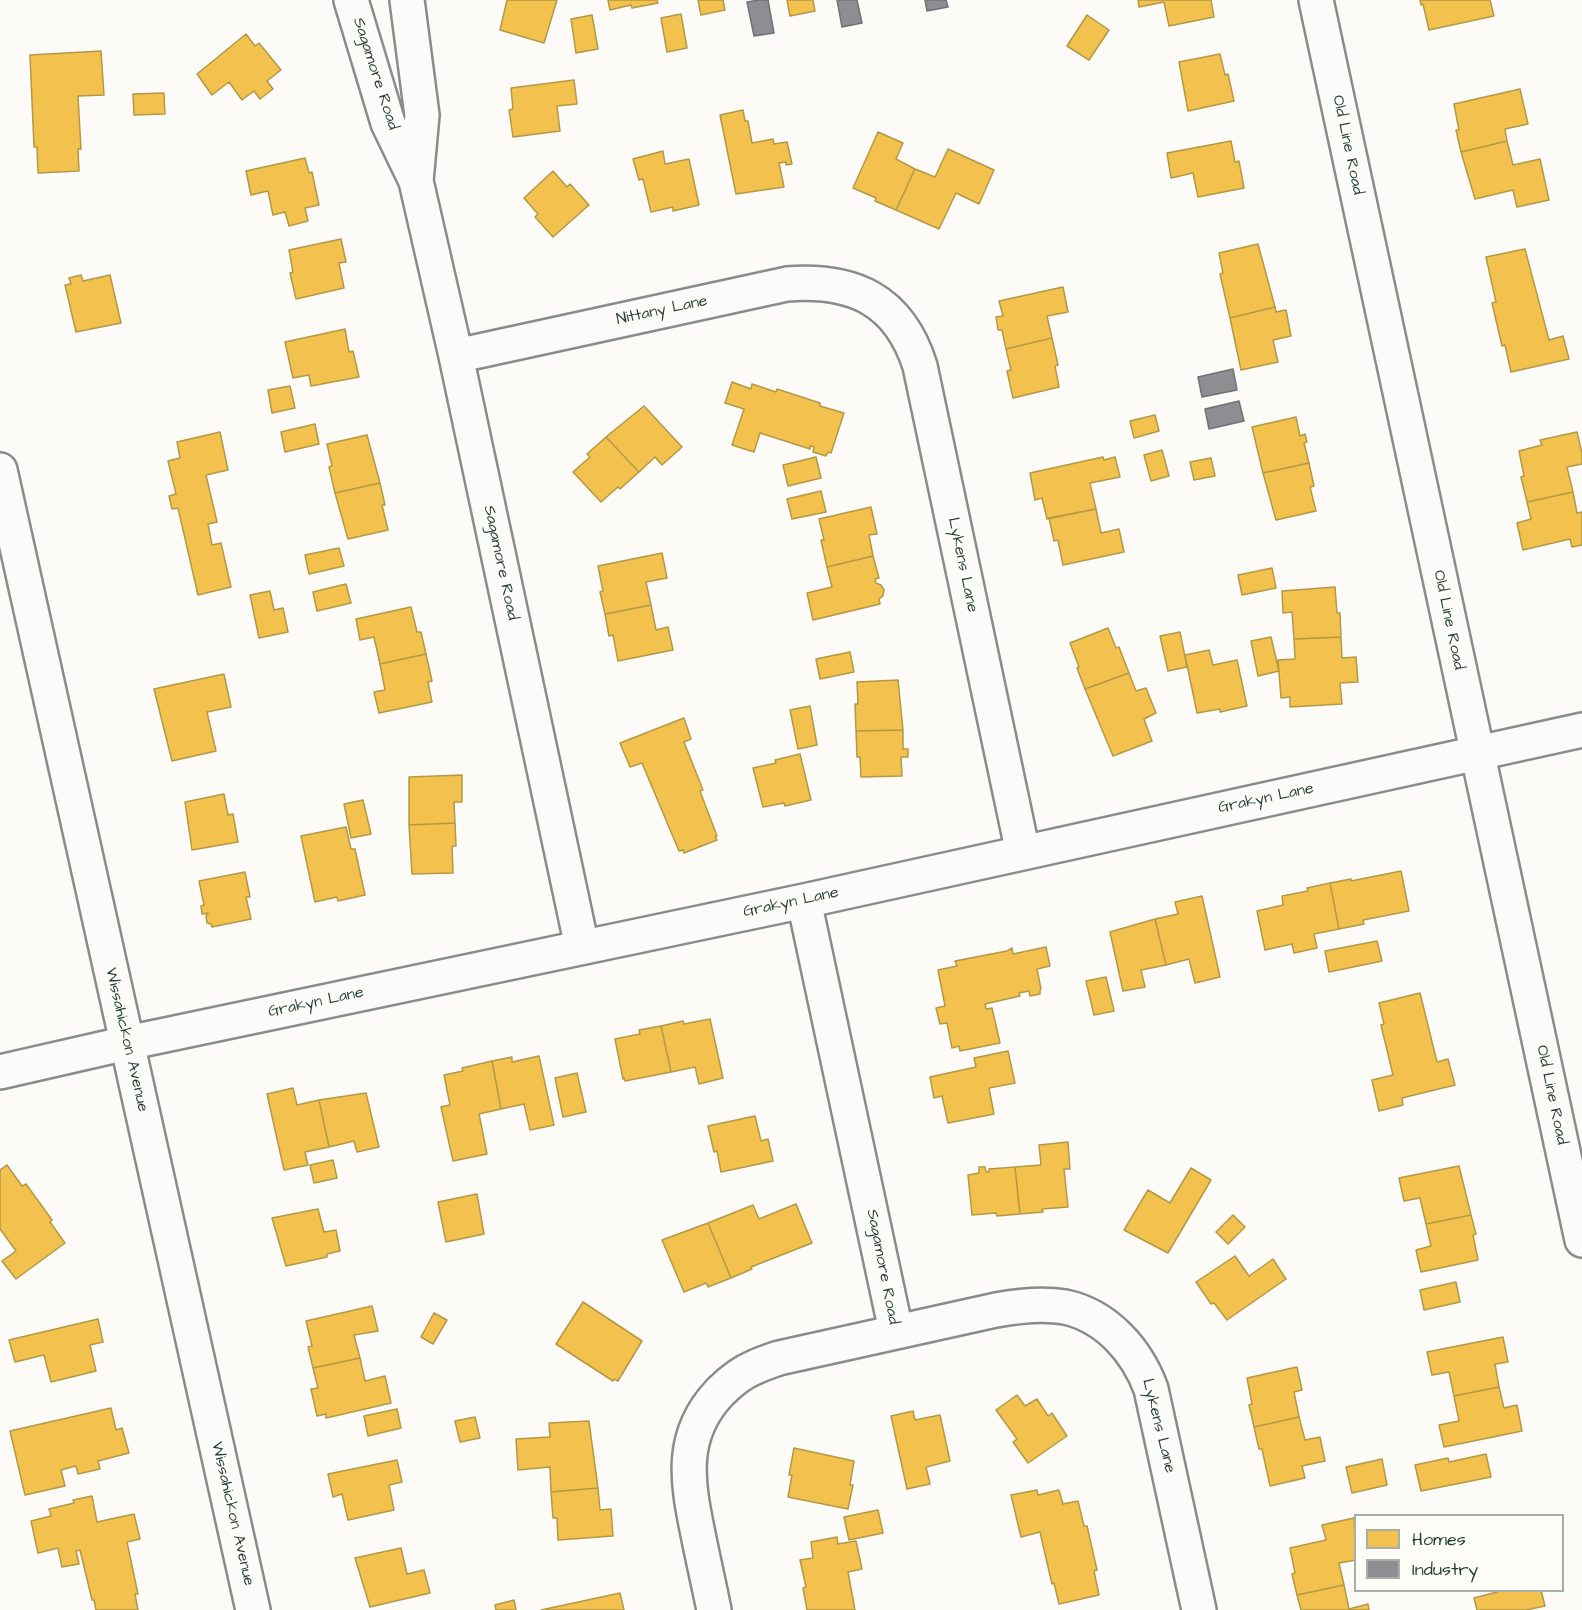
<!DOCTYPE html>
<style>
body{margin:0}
#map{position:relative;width:1582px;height:1610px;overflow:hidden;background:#fcfbf8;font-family:"Architects Daughter",sans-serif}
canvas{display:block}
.legend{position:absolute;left:1354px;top:1514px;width:210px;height:78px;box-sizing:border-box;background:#fdfcf7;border:2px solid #a4b0a9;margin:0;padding:8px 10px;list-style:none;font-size:18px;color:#1f3d34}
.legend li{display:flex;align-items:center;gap:12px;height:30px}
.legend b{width:30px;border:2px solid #a4b0a9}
</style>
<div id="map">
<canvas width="1582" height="1610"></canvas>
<ul class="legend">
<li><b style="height:16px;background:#f2c14e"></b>Homes</li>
<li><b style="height:16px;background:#8d8d92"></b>Industry</li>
</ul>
</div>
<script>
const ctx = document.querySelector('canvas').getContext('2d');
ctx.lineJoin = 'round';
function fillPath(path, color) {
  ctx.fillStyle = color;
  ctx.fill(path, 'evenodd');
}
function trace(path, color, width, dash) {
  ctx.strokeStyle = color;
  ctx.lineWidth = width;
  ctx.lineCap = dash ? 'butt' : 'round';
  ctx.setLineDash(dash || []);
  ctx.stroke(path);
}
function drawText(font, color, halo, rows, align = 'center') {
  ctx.font = font + ' "Architects Daughter",sans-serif';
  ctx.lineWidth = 6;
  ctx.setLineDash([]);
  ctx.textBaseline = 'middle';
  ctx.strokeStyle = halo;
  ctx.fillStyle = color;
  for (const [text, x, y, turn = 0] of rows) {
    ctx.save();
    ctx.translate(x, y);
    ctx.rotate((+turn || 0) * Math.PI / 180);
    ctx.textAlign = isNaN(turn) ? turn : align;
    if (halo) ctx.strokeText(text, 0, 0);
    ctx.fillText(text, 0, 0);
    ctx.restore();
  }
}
const homes = new Path2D(`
 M507 0H557L544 43 500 30Z
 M608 0H657L658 3 632 8 631 5 610 10Z
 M698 0H723L725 10 701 15Z
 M787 0H813L815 11 790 16Z
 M1138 0H1211L1214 17 1169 26 1164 2 1139 7Z
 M1420 0H1490L1494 16 1429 30 1423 4 1421 5Z
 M681 14 687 48 667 52 661 18Z
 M592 15 598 49 576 53 571 19Z
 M1087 15 1109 30 1089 60 1067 46Z
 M246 34 255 46 259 43 281 70 267 81 273 89 260 99 254 91 242 100 229 82 212 95 197 74Z
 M101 51 104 95 78 96 81 149H78L79 171 38 173 37 147H34L30 55Z
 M1220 54 1225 75 1228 74 1234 101 1188 111 1179 62Z
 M574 80 577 104 557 106 560 131 513 137 509 110 513 109 511 88Z
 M1520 89 1528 124 1505 129 1507 141 1461 152 1456 130H1459L1454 104Z
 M164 93 165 114 134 115 133 94Z
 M743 110 745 121H748L752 143 773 139 774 144 787 142 792 164 786 165V162L779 163 784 187 736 194 720 115Z
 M878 132 903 143 896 159 915 169 896 210 875 201 876 198 853 188Z
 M1231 141 1235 162 1239 161 1244 188 1198 197 1193 173 1171 178 1167 153Z
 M1507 141 1513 165 1540 159 1549 200 1517 207 1513 190 1475 199 1461 152Z
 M948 149 994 170 979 204 956 193 939 229 896 210 915 169 935 177Z
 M663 151 665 164 689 159 699 205 673 211V207L651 212 643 179 639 180 633 159Z
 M305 158 309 173 312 172 319 205 305 208 308 221 289 226 285 212 273 215 268 191 251 195 246 171Z
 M553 171 567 187 570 184 589 205 553 237 535 217 538 214 524 198Z
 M341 239 346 262 339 263 344 288 296 299 290 273 293 272 289 250Z
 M1258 244 1275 307 1230 318 1220 274 1223 273 1219 253Z
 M1525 249 1549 340 1563 336 1569 359 1511 372 1505 345 1502 346 1492 303 1496 302 1486 257Z
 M81 275 83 281 110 275 121 323 76 332 65 285 71 284 69 278Z
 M1063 287 1068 312 1047 316 1052 338 1006 349 1002 330H998L996 317 1003 316 999 301Z
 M1275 307 1276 312 1286 310 1291 336 1273 340 1278 362 1241 370 1230 318Z
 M345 329 349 352 353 351 359 377 311 386 309 375 293 378 285 342Z
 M1052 338 1058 365 1055 366 1059 387 1013 398 1007 371 1011 370 1006 349Z
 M732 382 751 389 752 384 776 392 777 389 820 403V406L844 413 831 453 828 452 826 456 813 452 814 447 810 446V449L760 433 754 452 732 445 744 409 725 403Z
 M290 386 295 408 272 413 268 390Z
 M644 406 682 447 662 465 655 457 639 472 606 437Z
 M1155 415 1159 431 1134 438 1130 421Z
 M1296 417 1300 436 1305 434 1307 442 1304 443 1309 463 1263 473 1252 427Z
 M315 424 319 444 285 452 281 432Z
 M220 432 228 470 206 475 217 522 208 524 212 545 221 543 231 587 198 595 178 508 172 509 171 505 169 496 176 494 168 461 180 458 177 442Z
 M1577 432 1582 453V464L1567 467 1573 492 1527 502 1521 477 1524 476 1519 451 1542 445 1540 440Z
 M367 435 380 483 335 493 329 467 332 466 327 444Z
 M606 437 639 472 620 489 618 487 601 502 573 472 590 457 587 454Z
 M1162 450 1169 476 1151 481 1144 455Z
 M816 457 821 478 788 486 783 465Z
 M1103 457 1104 460 1115 457 1120 477 1090 483 1096 509 1047 519 1042 498 1035 500 1030 473Z
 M1211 458 1215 476 1194 480 1190 462Z
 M1309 463 1314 486 1310 487 1316 511 1276 520 1263 473Z
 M380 483 385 505H382L388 530 348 539 335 493Z
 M821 491 826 512 792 519 787 499Z
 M1573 492 1577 513 1582 512V545L1572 547 1570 539 1523 550 1517 523 1531 519 1527 502Z
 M871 507 877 534 869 535 873 556 827 567 821 540H824L819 519Z
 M1096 509 1101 533 1119 529 1124 552 1063 565 1058 540 1054 541 1049 518Z
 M339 548 344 566 309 574 305 555Z
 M662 553 667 578 646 582 651 605 605 614 600 592 603 591 598 566Z
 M873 556 879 578 875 579 876 583 881 585 884 590 883 596 879 599 880 604 813 620 807 593 832 587 827 567Z
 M1272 568 1276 588 1242 595 1238 575Z
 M346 584 351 603 317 611 313 592Z
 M1335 587 1337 613H1340L1341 637 1294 639 1292 612 1283 613 1282 591Z
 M270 591 274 610 283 608 288 632 259 638 250 595Z
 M651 605 656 630 668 627 673 650 618 661 613 635 609 636 605 614Z
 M411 607 417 632H421L426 654 380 664 374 637 360 640 356 619Z
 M1108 628 1116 648 1119 647 1129 673 1085 689 1077 668 1079 667 1070 643Z
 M1180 632 1187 667 1168 671 1160 636Z
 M1271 637 1279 671 1258 676 1251 641Z
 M1341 637 1342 658 1356 657 1358 682 1340 683 1342 704 1290 707V697L1281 698 1278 660 1295 659 1294 639Z
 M1209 650 1213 665 1237 660 1247 706 1220 712V709L1197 713 1185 655Z
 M850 652 854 672 820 679 816 659Z
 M426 654 432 681 428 682 432 702 379 713 374 692 385 690 380 664Z
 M1129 673 1136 691 1146 688 1156 713 1144 719 1152 741 1113 756 1085 689Z
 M224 674 231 707 207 712 216 751 172 761 154 689Z
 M898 680 903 730 856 731 855 704H858L857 682Z
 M810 706 817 745 798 749 790 710Z
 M684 718 691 739 684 742 703 790 700 791 717 836 715 837 717 840 684 853 683 850 679 851 642 763 630 767 620 743Z
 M903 730V749H908V757H901L902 776 861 777 860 757H857L856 731Z
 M800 754 811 800 785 806 784 803 763 807 753 768 776 763 775 760Z
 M462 775V802H454L455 823 409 825V777Z
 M224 794 228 815 233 814 238 842 192 850 185 802Z
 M363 800 371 834 351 838 344 804Z
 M455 823 456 846H452L453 873 412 874 409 825Z
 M346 827 351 849H355L365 895 338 901 337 897 315 902 301 836Z
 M1401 871 1409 911 1363 920 1364 924 1339 929 1330 883 1351 879V881Z
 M245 872 250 897H246L251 919 212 927 211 924 207 923 206 916 208 913 202 914 201 906 204 905 199 881Z
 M1330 883 1339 929 1314 934 1317 948 1294 953 1292 944 1265 950 1257 911 1283 905 1282 896 1308 891 1307 888Z
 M1202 896 1220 977 1195 983 1189 959 1166 965 1155 919 1178 914 1175 902Z
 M1155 919 1166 965 1141 970 1145 987 1123 991 1110 932Z
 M1377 941 1382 961 1329 972 1325 951Z
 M1046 947 1050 966 1037 969 1041 989 1040 990V994L1030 996 1029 991 1019 993 1020 996 985 1004 986 1009 992 1008 1000 1043 960 1051 959 1046 952 1048 947 1023 940 1024 936 1008 945 1006 938 970 957 966 955 961 1007 951 1012 948 1013 954Z
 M1106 977 1114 1011 1094 1015 1086 981Z
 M1420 993 1437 1062 1448 1059 1455 1085 1402 1098 1403 1105 1379 1111 1372 1080 1393 1075 1381 1025 1384 1024 1379 1003Z
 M710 1019 723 1078 699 1084 695 1067 671 1072 661 1026 683 1021 684 1024Z
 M661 1026 671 1072 625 1081 624 1078 623 1079 615 1039 640 1034 639 1030Z
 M1008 1051 1015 1083 989 1088 994 1114 948 1123 942 1096 934 1098 930 1077 976 1067 974 1058Z
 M539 1056 554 1125 530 1130 524 1104 501 1109 492 1061 512 1057V1062Z
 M492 1061 501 1109 479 1114 487 1154 453 1161 441 1107 450 1105 444 1075 463 1071 462 1068Z
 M577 1073 586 1112 563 1117 555 1078Z
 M293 1088 297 1105 319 1100 329 1147 305 1152 308 1165 284 1170 267 1094Z
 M366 1093 379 1147 357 1152 354 1141 329 1147 319 1100Z
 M755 1116 761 1141 768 1139 773 1161 721 1172 717 1151 714 1152 708 1126Z
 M1068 1142 1070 1169H1064L1068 1207 1042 1209 1043 1212 1020 1214 1015 1167 1041 1165 1039 1145Z
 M333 1160 337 1178 314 1183 310 1165Z
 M7 1165 22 1186 26 1184 52 1220 50 1222 65 1243 16 1279 2 1261 16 1251 0 1229V1170Z
 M1459 1166 1471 1215 1426 1224 1420 1198 1404 1201 1399 1178Z
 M979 1167H985L986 1172H989V1169L1015 1167 1020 1214 997 1216 996 1213 972 1215 968 1175 979 1173Z
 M1191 1168 1211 1180 1168 1253 1124 1230 1148 1190 1170 1203Z
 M477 1194 484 1234 446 1242 438 1202Z
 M796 1204 812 1243 751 1267 752 1269 731 1278 708 1223 753 1205 759 1219Z
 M318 1209 324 1232 336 1230 340 1251 327 1254V1257L286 1266 272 1218Z
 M1233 1215 1245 1227 1228 1244 1216 1232Z
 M1471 1215 1476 1234 1473 1235 1478 1260 1421 1272 1416 1250 1431 1246 1426 1224Z
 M708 1223 731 1278 708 1287 706 1283 684 1292 662 1240Z
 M1235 1256 1249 1276 1273 1259 1286 1279 1227 1320 1214 1303 1211 1304 1196 1282Z
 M1456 1282 1460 1302 1424 1310 1420 1290Z
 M583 1302 642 1341 618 1381 614 1379 613 1381 556 1344Z
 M372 1306 378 1331 354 1335 360 1358 313 1368 308 1347 312 1346 306 1321Z
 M434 1313 447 1320 433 1344 421 1337Z
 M98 1319 103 1342 90 1345 96 1371 51 1382 44 1355 15 1362 9 1340Z
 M1503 1337 1508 1362 1495 1364 1499 1387 1454 1396 1449 1372 1432 1375 1427 1352Z
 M360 1358 365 1381 385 1376 391 1403 326 1418V1414L317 1416 311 1389 318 1388 313 1368Z
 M1297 1367 1302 1390 1294 1392 1299 1417 1254 1427 1249 1405 1252 1404 1247 1378Z
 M1499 1387 1504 1408 1517 1405 1522 1431 1444 1447 1439 1425 1459 1421 1454 1396Z
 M1017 1395 1025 1406 1037 1399 1048 1416 1052 1413 1067 1436 1028 1463 1013 1442 1017 1439 996 1410Z
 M111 1408 116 1430 122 1428 129 1453 98 1461 100 1469 78 1474 76 1466 61 1470 65 1486 25 1495 10 1431Z
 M397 1409 401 1428 368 1436 364 1416Z
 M913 1411 915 1420 940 1415 950 1461 926 1467 930 1484 907 1489 891 1416Z
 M475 1417 480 1438 460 1442 455 1421Z
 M1299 1417 1305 1440 1320 1437 1325 1461 1302 1466 1305 1478 1270 1486 1262 1449H1259L1254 1427Z
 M589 1421 598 1488 551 1492 550 1467 518 1470 516 1439 550 1437 549 1423Z
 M794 1448 854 1461 850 1485H853L848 1509 788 1497 792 1475H789Z
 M1486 1454 1491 1477 1421 1491 1415 1465 1448 1458 1449 1462Z
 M1382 1459 1387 1485 1352 1493 1346 1467Z
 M397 1460 402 1482 389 1485 394 1510 348 1520 342 1494 333 1497 328 1474Z
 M598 1488 600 1510 611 1509 613 1536 558 1540 557 1518H553L551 1492Z
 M1037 1490 1038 1495 1059 1490 1063 1504 1078 1501 1084 1526H1087L1097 1570 1094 1571 1099 1595 1059 1604 1054 1583 1052 1584 1040 1532 1021 1537 1011 1495Z
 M92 1496 97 1522 134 1514 140 1539 127 1542 138 1594H135L138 1610H96L94 1600H92L80 1550 76 1551 79 1564 62 1567 58 1548 38 1553 31 1521 51 1516 49 1509 74 1503 73 1500Z
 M878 1510 883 1533 849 1540 844 1517Z
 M1354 1518 1356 1560 1339 1563 1344 1585 1297 1595 1292 1574 1295 1573 1290 1548 1326 1540 1322 1525Z
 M837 1537 838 1544 856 1541 862 1569 848 1572 855 1610H807L803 1588 806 1587 800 1560 813 1558 811 1542Z
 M401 1548 407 1574 424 1570 430 1593 370 1607 355 1558Z
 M1344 1585 1349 1609 1368 1604 1369 1610H1301L1297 1595Z
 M1497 1590H1541L1545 1606 1526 1610H1477L1474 1598 1497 1592Z
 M620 1593 624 1610H541Z
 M514 1600 516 1610H496L495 1605Z`);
fillPath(homes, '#f2c14e');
trace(homes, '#b39946', 1.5);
const industry = new Path2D(`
 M759 0H768L774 33 754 36 747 2Z
 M837 0H857L862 23 842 27Z
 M925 0H946L948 7 927 11Z
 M1233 369 1237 390 1202 397 1198 377Z
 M1239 401 1244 421 1209 429 1205 409Z`);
fillPath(industry, '#8d8d92');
trace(industry, '#6c7576', 1.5);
const minor = new Path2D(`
 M351 0 388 123 416 181 456 356 582 947
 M407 0 422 115 416 181
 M1316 0 1582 1240
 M456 356 787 284C854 279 899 300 920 366L1023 853
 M0 470 253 1610
 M804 901 896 1331
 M0 1072 127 1043 804 901 1582 730
 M714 1610C709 1585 703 1559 698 1534 687 1481 679 1435 720 1392 729 1383 741 1373 753 1368 761 1364 770 1361 779 1358L996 1310C1018 1306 1042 1303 1065 1307 1107 1316 1137 1351 1151 1389L1199 1610`);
trace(minor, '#888d8a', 38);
trace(minor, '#fbfbf9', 33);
drawText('16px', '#1f3d34', '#fdfcf7', [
 ["Sagamore Road",375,74,72],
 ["Old Line Road",1347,145,78],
 ["Nittany Lane",662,311,-12],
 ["Sagamore Road",500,563,78],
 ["Lykens Lane",962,565,78],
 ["Old Line Road",1448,620,78],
 ["Grakyn Lane",1266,799,-12],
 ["Grakyn Lane",791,903,-12],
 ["Grakyn Lane",316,1003,-12],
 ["Wissahickon Avenue",126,1040,77],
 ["Old Line Road",1551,1095,78],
 ["Sagamore Road",882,1267,79],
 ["Lykens Lane",1158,1426,76],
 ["Wissahickon Avenue",232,1514,77]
]);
</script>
